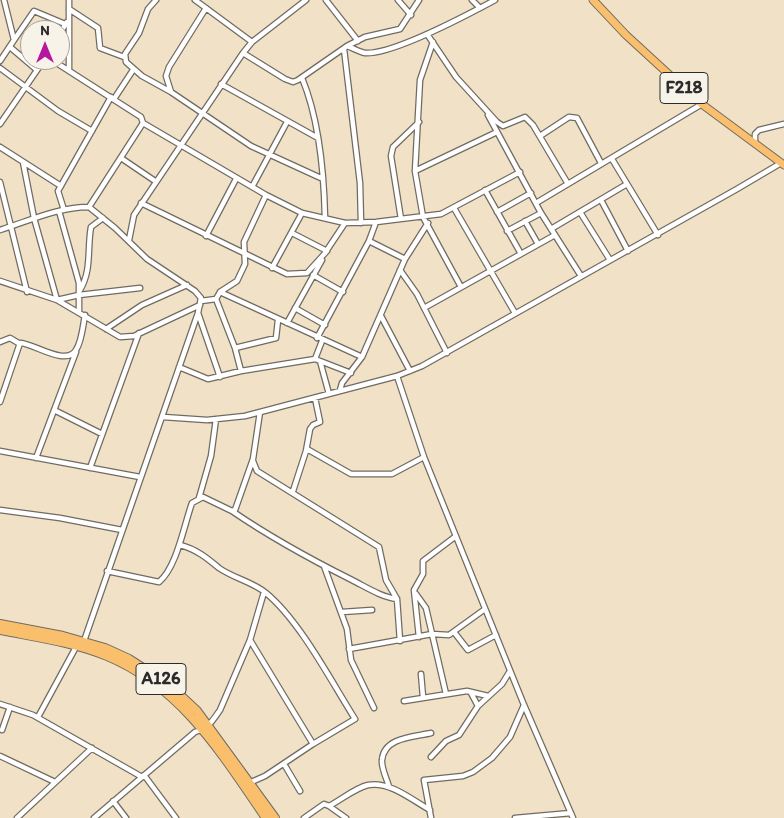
<!DOCTYPE html>
<style>
body{margin:0}
#map{position:relative;width:784px;height:818px;overflow:hidden;background:#f1e2c7;font-family:Itim,sans-serif}
canvas{display:block}
.north{position:absolute;left:20px;top:20px;width:50px;height:50px;box-sizing:border-box;background:#f7f3e8;border:1px solid #a5a39c;border-radius:50%;rotate:0deg;font-size:14px;font-weight:700;line-height:20px;text-align:center;color:#2b2b2b}
.north::after{content:'';display:block;margin:auto;width:18px;height:22px;background:#b5179e;clip-path:polygon(50% 0,100% 100%,50% 72%,0 100%)}
</style>
<div id="map">
<canvas width="784" height="818"></canvas>
<div class="north">N</div>
</div>
<script>
const ctx = document.querySelector('canvas').getContext('2d');
ctx.lineJoin = 'round';
function trace(path, color, width, dash) {
  ctx.strokeStyle = color;
  ctx.lineWidth = width;
  ctx.lineCap = dash ? 'butt' : 'round';
  ctx.setLineDash(dash || []);
  ctx.stroke(path);
}
function drawText(font, color, halo, rows, align = 'center') {
  ctx.font = font + ' Itim,sans-serif';
  ctx.lineWidth = 4;
  ctx.setLineDash([]);
  ctx.textBaseline = 'middle';
  ctx.strokeStyle = halo;
  ctx.fillStyle = color;
  for (const [text, x, y, turn = 0] of rows) {
    ctx.save();
    ctx.translate(x, y);
    ctx.rotate((+turn || 0) * Math.PI / 180);
    ctx.textAlign = isNaN(turn) ? turn : align;
    if (halo) ctx.strokeText(text, 0, 0);
    ctx.fillText(text, 0, 0);
    ctx.restore();
  }
}
const street = new Path2D(`
 M156 0 148 9 139 33 125 54 126 62 142 76 171 92 251 146 323 179
 M195 0 252 42
 M326 0 358 41
 M398 0 411 15
 M472 0 480 8
 M69 9 98 28 100 48 124 57
 M60 33 67 22
 M427 34 456 77 497 122 503 126 525 117 533 125 568 184
 M14 40 34 11 65 24
 M433 42 420 80 415 171 423 217 461 287
 M347 46C353 48 359 52 365 53 393 55 469 14 495 0
 M10 47 37 70
 M344 49 360 183 361 223
 M243 53 285 79 293 82 298 80 347 46 365 37 400 29 419 0
 M52 60 141 117 143 123 266 195 302 213 345 223 376 222 441 214 520 172
 M0 61 14 40 4 0
 M0 68 58 111 92 131
 M69 70V0
 M302 78C319 119 324 173 325 218
 M221 84 318 138
 M171 92 166 76 169 67 206 8
 M114 99 133 70
 M488 115 541 213 581 276
 M0 124 44 60
 M540 136 569 117 577 118 601 163
 M755 144V134L759 130 784 124
 M0 147 61 186
 M121 158 155 181
 M612 159 658 235
 M23 162 34 218 57 300
 M415 171 497 132
 M0 182 27 292
 M252 187 287 122
 M485 190 521 254
 M601 200 628 251
 M141 203 287 274 307 273 327 251
 M536 203 702 104
 M89 207 143 123
 M454 208 515 313
 M64 210 58 191 111 97
 M59 211 79 283V311
 M497 212 531 193
 M580 212 610 260
 M401 219 391 156 393 147 419 122
 M525 221 538 244
 M551 229 627 184
 M0 230C29 221 58 207 89 207L115 228 147 259 195 291 201 298 198 313 84 641
 M507 231 541 213
 M292 233 327 251
 M206 236 236 179
 M129 240 134 215 243 53 252 42 306 0
 M369 241 405 259
 M325 253 345 223
 M272 268 302 213
 M400 270 417 294 447 353
 M313 275 343 292
 M0 281 57 300 120 337 134 336 200 305
 M80 290C92 270 87 249 91 227L103 218
 M220 292 362 357
 M57 300 79 295 140 288
 M201 301 216 299
 M295 308 325 325
 M424 308 555 235
 M198 313 220 377
 M381 316 410 371
 M287 323 322 260
 M106 329 142 305 187 285
 M317 338 369 241 376 222
 M0 342 10 338 20 344
 M235 348 276 338 278 320
 M315 359 322 341
 M320 361 329 394
 M179 367 208 379 241 371 315 359 351 373
 M241 371 235 348 216 299 220 292 237 281 245 264 244 242 266 195
 M397 376 424 457 524 705 573 818
 M340 390 342 383 362 357 405 259 428 223
 M0 402 20 343C33 343 66 367 76 350 82 341 83 325 85 315
 M54 410 102 434
 M163 417 207 420 245 416 397 376 422 366 737 189 781 163
 M307 449 351 474H392L424 457
 M0 451 140 477
 M36 458 76 352
 M253 461 257 471 379 547 386 580 397 599 400 641
 M90 468 139 333
 M293 491 306 451 310 429 313 425 320 422 315 398
 M199 498 211 456 216 419
 M0 510 60 518 122 530
 M232 511C270 537 310 559 352 580 366 587 381 597 397 599
 M180 545C196 549 207 558 219 568 233 578 253 582 266 593 300 621 331 681 355 719L313 744
 M324 566 347 629 351 660 374 708
 M107 571 159 582C177 567 184 525 192 503L203 497 232 511 235 510 253 459 260 412
 M416 594 426 608 446 694
 M342 612 372 610
 M454 632 468 650 496 635
 M419 637 414 590 423 574V561L456 536
 M349 649 432 634 449 635 485 609
 M421 674 423 697
 M471 693 478 706
 M404 701 467 691 488 696
 M0 704 33 715 142 777
 M38 717 76 647
 M2 730 10 707
 M0 756 55 782
 M431 757 446 741 459 735 478 706 502 684 510 671
 M284 764 300 791
 M144 775 176 818
 M249 783 265 776 313 744 250 640
 M389 787C387 779 381 768 382 760 384 737 414 737 431 733
 M113 801 126 818
 M329 806 346 818
 M17 818 92 748
 M94 818 195 732C208 729 213 720 220 710L250 640 264 592
 M304 818 324 804 329 806C341 800 355 788 368 785 390 781 412 800 430 810
 M431 818 424 780 463 776 473 772 492 758 510 737 524 705
 M515 818 571 813`);
const primary = new Path2D(`
 M593 0 626 35 699 102 784 165`);
const highway = new Path2D(`
 M0 624 63 636 105 648 129 659 168 684 197 711 275 818
 M0 630C35 637 73 642 107 656 182 687 222 754 266 818`);
trace(street, '#706b62', 7);
trace(primary, '#706b62', 9);
trace(highway, '#706b62', 10);
trace(street, '#fff', 4.5);
trace(primary, '#f9bf6d', 7);
trace(highway, '#f9bf6d', 8);
for (const [x, y, w] of [
 [684,88,48],
 [161,679,50]
]) {
  const box = new Path2D();
  box.roundRect(x - w / 2, y - 15.5, w, 31, 4);
  ctx.fillStyle = '#f7f3e8';
  ctx.fill(box);
  trace(box, '#2b2b2b', 1);
}
drawText('bold 18px', '#2b2b2b', null, [
 ["F218",684,88],
 ["A126",161,679]
]);
</script>
